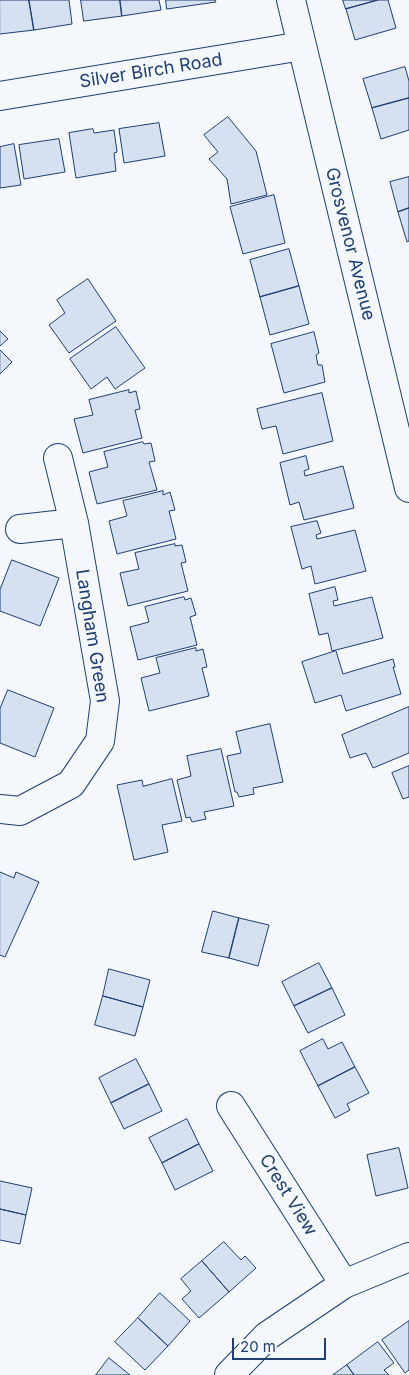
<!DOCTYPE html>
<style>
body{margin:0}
#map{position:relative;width:409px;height:1375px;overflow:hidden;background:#f4f7fb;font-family:Inter,sans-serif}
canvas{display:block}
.scale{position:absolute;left:232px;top:1338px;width:94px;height:22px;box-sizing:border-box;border:2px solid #1d3f73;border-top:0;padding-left:6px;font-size:15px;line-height:18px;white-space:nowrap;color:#1d3f73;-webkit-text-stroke:4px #f4f7fb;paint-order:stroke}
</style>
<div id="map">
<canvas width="409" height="1375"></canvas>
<div class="scale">20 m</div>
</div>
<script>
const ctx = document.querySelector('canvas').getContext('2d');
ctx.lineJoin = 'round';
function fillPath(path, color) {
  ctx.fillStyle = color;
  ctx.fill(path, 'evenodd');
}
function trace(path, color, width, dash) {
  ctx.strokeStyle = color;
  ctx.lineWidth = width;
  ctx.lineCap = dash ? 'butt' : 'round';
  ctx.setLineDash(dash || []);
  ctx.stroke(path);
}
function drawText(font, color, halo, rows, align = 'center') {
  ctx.font = font + ' Inter,sans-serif';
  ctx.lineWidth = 4;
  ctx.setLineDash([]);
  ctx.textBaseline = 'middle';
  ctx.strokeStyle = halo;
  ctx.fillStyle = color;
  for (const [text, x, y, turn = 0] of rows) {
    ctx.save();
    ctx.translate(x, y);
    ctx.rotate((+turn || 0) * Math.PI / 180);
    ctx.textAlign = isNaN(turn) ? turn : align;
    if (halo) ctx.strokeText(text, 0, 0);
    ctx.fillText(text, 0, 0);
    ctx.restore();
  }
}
const building = new Path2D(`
 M0 0H29L34 30 0 34Z
 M29 0H69L72 24 34 30Z
 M81 0H120L122 16 84 21Z
 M120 0H159L161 10 122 16Z
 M166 0H215L216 2 167 9Z
 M343 0H378L346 9Z
 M378 0H388L396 28 355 40 346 9Z
 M405 67 409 81V98L372 108 363 79Z
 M409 98V130L381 139 372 108Z
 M228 117 256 151 267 195 231 204 227 179 209 159 218 152 204 135Z
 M159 123 165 156 124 163 119 129Z
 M93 129 94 133 114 130 117 152 114 153 116 171 76 178 69 133Z
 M59 139 65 172 24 179 19 145Z
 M14 144 21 185 0 188V147Z
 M409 177V208L398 212 390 182Z
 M274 195 285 243 243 254 230 207Z
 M409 208V241L407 242 398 212Z
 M289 249 299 286 260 297 250 260Z
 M88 279 116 321 69 353 49 325 65 313 57 300Z
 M299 286 309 324 270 335 260 297Z
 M116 327 145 368 115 389 107 377 91 389 70 359Z
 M0 331 8 339 0 346Z
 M314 332 319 353 316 355 318 365H322L325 382 284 393 271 344Z
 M0 350 12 362 0 374Z
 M129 390V393L136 391 140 409 135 410 142 438 83 453 74 419 93 415 89 400Z
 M322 393 333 441 283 454 276 426 262 429 257 409Z
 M143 442 144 444 151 443 155 461 149 462 157 490 97 504 89 472 108 467 104 452Z
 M306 456 309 469 304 471 305 476 343 466 354 508 304 520 299 502 290 505 280 463Z
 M163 491V495L170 492 175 510 169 511 176 539 117 554 109 521 127 516 123 501Z
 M317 521 321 533 316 535 317 539 355 530 366 571 315 584 311 566 302 569 291 527Z
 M175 544V546L182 545 186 562 181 563 188 591 128 606 120 573 139 569 135 553Z
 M12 560 59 578 40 626 0 611V590Z
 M335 587 338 600 333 601 334 606 372 597 383 638 332 651 328 633 319 635 309 594Z
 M184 597 185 600 191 598 196 615 190 617 197 645 138 660 130 627 149 622 145 607Z
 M196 648V651L203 649 207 667 202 668 209 696 149 711 141 678 160 673 156 658Z
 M336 651 343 674 393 659 395 667H393L401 694 346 711 341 695 315 703 302 662Z
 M8 690 54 708 35 757 0 743V709Z
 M409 707V753L373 768 366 753 350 758 342 735Z
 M270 724 283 782 253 788 254 794 239 797 237 792H235L227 756 241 753 236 732Z
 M221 749 234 806 204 812 206 819 192 822 190 817 186 818 177 780 191 776 187 756Z
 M409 766V797L403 799 392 773Z
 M172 779 182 821 162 825 168 852 134 860 117 785 142 780 143 786Z
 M0 872 14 878 16 872 39 882 5 957 0 955Z
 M213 911 239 918 229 958 202 952Z
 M239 918 269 925 258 966 229 958Z
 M319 963 332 988 294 1006 282 982Z
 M109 969 150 980 143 1007 103 996Z
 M332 988 345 1015 308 1033 294 1006Z
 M103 996 143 1007 135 1036 95 1025Z
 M323 1039 328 1049 342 1042 355 1067 318 1086 300 1051Z
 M136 1059 149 1084 111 1103 99 1078Z
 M355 1067 369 1093 347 1104 350 1110 335 1118 318 1086Z
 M149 1084 162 1111 124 1129 111 1103Z
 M187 1119 199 1144 162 1163 149 1138Z
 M199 1144 213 1171 175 1190 162 1163Z
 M399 1148 408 1188 376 1196 367 1155Z
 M0 1181 32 1188 26 1215 0 1209Z
 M0 1209 26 1215 20 1244 0 1240Z
 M224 1242 241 1260 245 1256 256 1268 229 1292 202 1261Z
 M202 1261 229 1292 199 1318 182 1299 191 1291 181 1279Z
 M160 1293 190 1321 168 1346 138 1318Z
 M138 1318 168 1346 145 1370 115 1342Z
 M409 1321V1370L405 1373 382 1340Z
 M378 1342 394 1363 384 1370 389 1375H354L347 1365Z
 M109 1358 130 1375H96Z
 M347 1365 354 1375H333Z`);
fillPath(building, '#d5e0f0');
trace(building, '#1d3f73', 1);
const street = new Path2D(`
 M291 0 409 488
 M0 96 302 46
 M20 529 74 523
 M0 809 20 811 71 784 100 741 105 701 74 523 58 458
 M231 1106 344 1284
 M229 1375 267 1336 344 1284 409 1257`);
trace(street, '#1d3f73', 30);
trace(street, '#f4f7fb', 28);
drawText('18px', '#1d3f73', '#f4f7fb', [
 ["Silver Birch Road",151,71,-9],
 ["Grosvenor Avenue",350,244,76],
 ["Langham Green",92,636,81],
 ["Crest View",288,1195,58]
]);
</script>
